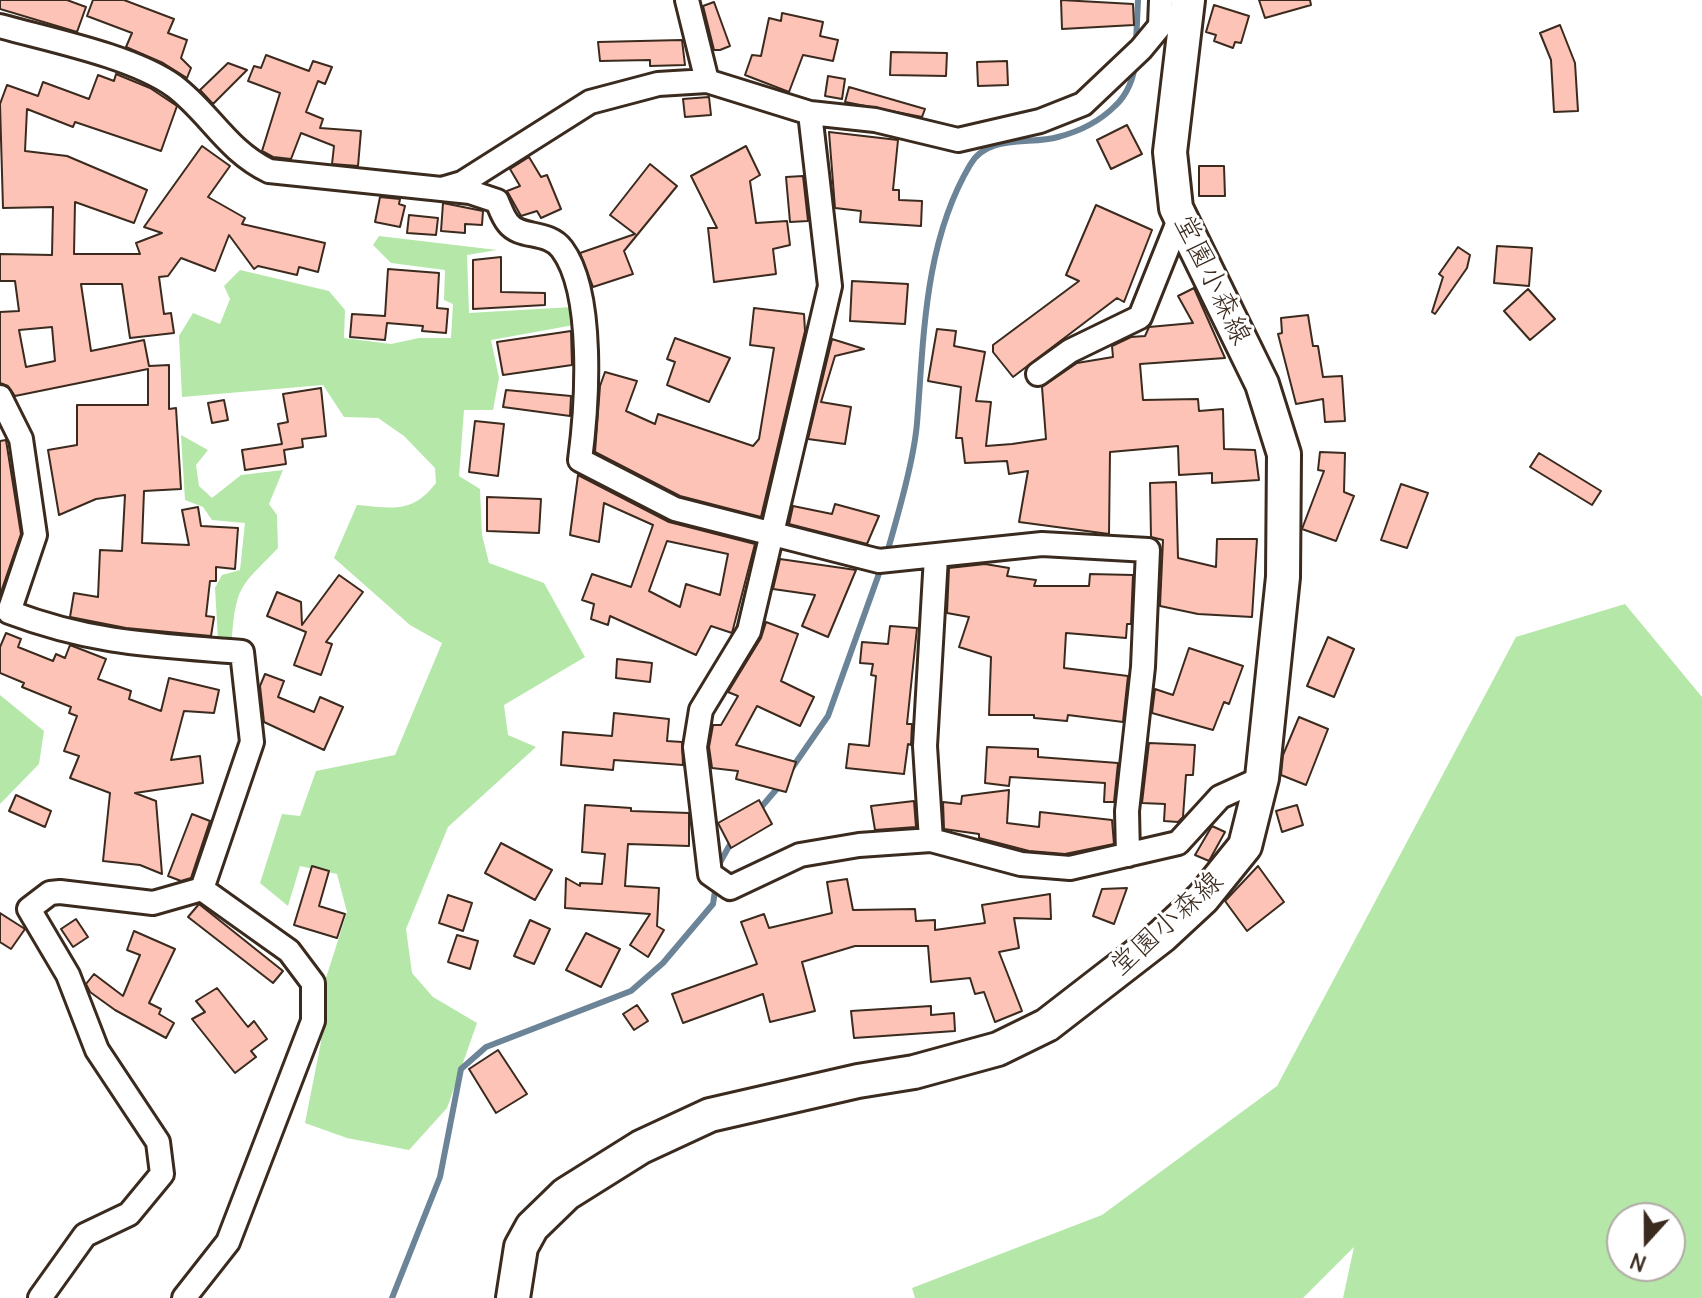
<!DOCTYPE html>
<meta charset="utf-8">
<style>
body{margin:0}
#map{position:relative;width:1702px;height:1298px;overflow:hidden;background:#fff;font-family:Delius,sans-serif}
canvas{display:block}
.north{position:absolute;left:1606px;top:1202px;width:80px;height:80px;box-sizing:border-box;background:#fff;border:2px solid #b1aaa5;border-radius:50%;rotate:201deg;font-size:22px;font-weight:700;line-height:32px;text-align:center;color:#3b2a1e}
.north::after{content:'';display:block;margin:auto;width:28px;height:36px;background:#3b2a1e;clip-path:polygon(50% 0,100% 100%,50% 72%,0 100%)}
</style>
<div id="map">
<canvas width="1702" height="1298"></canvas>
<div class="north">N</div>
</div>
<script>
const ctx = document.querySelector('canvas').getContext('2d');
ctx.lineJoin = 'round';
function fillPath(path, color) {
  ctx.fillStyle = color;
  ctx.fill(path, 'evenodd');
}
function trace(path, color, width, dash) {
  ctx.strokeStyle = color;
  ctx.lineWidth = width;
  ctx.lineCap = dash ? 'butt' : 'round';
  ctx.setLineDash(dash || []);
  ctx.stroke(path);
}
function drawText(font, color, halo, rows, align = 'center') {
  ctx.font = font + ' Delius,"Klee One",sans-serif';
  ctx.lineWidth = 6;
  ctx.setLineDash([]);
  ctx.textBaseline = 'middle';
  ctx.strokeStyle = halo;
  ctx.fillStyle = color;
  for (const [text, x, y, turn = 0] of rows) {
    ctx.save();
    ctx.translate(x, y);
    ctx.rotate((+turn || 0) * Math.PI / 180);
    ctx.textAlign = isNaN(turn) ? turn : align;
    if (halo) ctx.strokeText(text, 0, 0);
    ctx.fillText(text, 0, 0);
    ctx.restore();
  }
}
fillPath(new Path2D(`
 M379 236 497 250 467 255 469 313 572 307 574 325 491 340 499 378 493 410H464L459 476 480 489 482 535 489 563 544 583 585 657 504 705 508 735 536 747 448 827 406 929 412 973 433 997 477 1023 447 1108 409 1150 347 1138 305 1123 321 1042 326 978 347 912 337 874 300 866 288 906 260 883 282 814 300 816 316 771 395 755 442 643 410 625 334 558 357 505C393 508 412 514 436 483L435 468 404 436 378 418 344 417 323 385 182 397 179 336 193 313 220 324 230 299 224 286 240 270 329 291 345 310 344 338 391 344 419 338H451L453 304 444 300 445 270 391 263 373 245Z
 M181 435 208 450 196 465 199 486 212 498 241 475 283 470 269 504 277 515 278 548C243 585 236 583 232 638L218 639 215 588 222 575 240 570 245 523 212 520 203 507 185 500Z
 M1625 604 1702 697V1298H1343L1354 1247 1303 1298H915L912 1288 1102 1215 1277 1086 1516 637ZM1622 1218H1670V1266H1622Z
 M0 695 44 731 39 764 0 804Z`), '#b4e7a8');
trace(new Path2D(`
 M1136 43 1138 0
 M887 553C897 518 914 460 917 423 924 336 924 243 970 165 987 134 1030 145 1058 137 1081 131 1099 122 1115 106 1127 95 1134 78 1135 63
 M792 768 828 716 881 568
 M757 812 781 784
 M718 866 732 841
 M392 1298 440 1177 461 1069 486 1047 631 991 663 963 713 904 716 885`), '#6c8498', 6);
const building = new Path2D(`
 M0 0H67L86 7 77 32 0 9Z
 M93 0H124L174 19 168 33 187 40 181 58 191 68 187 78 163 63 126 47 132 33 87 16Z
 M1061 0 1133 4 1134 25 1062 29Z
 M1259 0H1310L1311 5 1265 18Z
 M714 2 730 46 720 50H714L703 6Z
 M1214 5 1249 16 1241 43 1235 42 1233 48 1214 41 1216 35 1206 32Z
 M782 13 823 22 820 36 838 40 833 61 803 55 789 92 745 75 752 55 761 56 769 18 781 21Z
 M1560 25 1575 63 1578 111 1554 112 1551 60 1540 33Z
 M682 40 685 65 650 66V60L600 61 598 42Z
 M891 52 947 53 946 76 890 75Z
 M266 55 309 71 313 61 332 67 325 84 318 81 306 112 323 119 320 128 361 131 358 166 332 164 334 146 301 133 291 159 273 157 262 151 280 93 248 81 254 66 261 68Z
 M1007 61 1008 85 978 86 977 62Z
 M228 63 247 70 213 104 200 90Z
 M116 74 150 88 177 106 161 151 75 122 73 127 27 109 25 151 67 156 147 190 134 223 75 202 74 254H140L136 243 162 233 144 227 202 146 230 166 208 197 245 218 242 224 325 243 318 272 299 267 297 275 258 266 254 269 229 235 215 271 181 258 168 276 159 277 164 314 171 313 174 333 130 338 122 284H81L91 351 144 340 149 366 169 365V409L176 408 181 489 144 491 142 543 189 545 182 510 198 507 201 526 238 528 235 569 216 567V581H210L206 616 214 617 211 636 126 628 70 617 74 593 98 597 100 550 122 551 125 495 96 499 59 515 48 450 77 445V405H148V369L15 396 8 386 0 383V312L19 311 15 281H0V254L52 255 53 207 3 208 0 104 7 85 38 96 43 82 89 99 98 75 114 81ZM52 327 55 361 26 367 19 330Z
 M828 76 845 79 842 99 825 96Z
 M849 87 925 109 922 117 845 102Z
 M709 97 711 115 685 117 683 99Z
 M1127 125 1142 154 1111 169 1097 140Z
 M829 132 898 140 893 190H899V200L922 201 921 226 860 222 861 211 835 208Z
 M746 146 760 175 750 181 756 223 787 221 790 245 773 249 776 274 714 282 708 228H717L691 176Z
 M529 157 541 177 547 175 561 209 541 218 537 211 521 216 507 191 520 186 510 169Z
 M650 164 677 186 624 251 633 274 593 287 580 253 635 234 610 215Z
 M1199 166H1224L1225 196H1199Z
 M803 176 808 221 790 222 786 177Z
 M380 197 400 199 399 204 405 206 400 227 375 222Z
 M443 203 483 211 482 225 465 224V233L441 231Z
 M1096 205 1152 230 1124 302 1117 298 1013 377 993 352V345L1079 281 1066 275Z
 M409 215 438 218 436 235 407 233Z
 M1497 246 1532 248 1529 286 1494 283Z
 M1458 247 1470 255 1467 268 1435 314 1432 312 1443 277 1439 274Z
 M501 257V292L545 293V305L473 309V260Z
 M388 269 439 273 437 308 448 309 446 333 422 331 423 326 387 323 385 340 350 337 352 314 385 316Z
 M852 281 908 284 905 324 850 321Z
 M1194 288 1225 358 1140 364 1143 400 1198 399 1199 411 1223 409 1224 449 1255 450 1259 480 1212 483V473L1179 475 1178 446 1110 452 1109 534 1019 522 1028 471 1009 474 1007 461 965 463 962 438H956L961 387 928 381 937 329 956 331 954 346 985 352 976 401 991 402 986 446 1012 444 1046 439 1042 387 1077 363 1113 357 1112 346 1131 337 1145 336 1149 327 1193 323 1178 296Z
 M1528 289 1555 319 1530 340 1504 311Z
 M754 308 804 314 805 331 761 517 680 496 595 452 600 386 605 372 637 381 626 411 655 424 658 414 753 446 759 439 774 348 750 345Z
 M1308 315 1313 346H1318L1323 377 1342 376 1345 421 1325 422 1323 399 1296 404 1278 334 1282 333 1281 318Z
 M571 331 572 365 503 375 497 342Z
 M675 338 730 358 709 402 667 385 675 362 667 359Z
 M832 339 864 349 835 356 821 402 851 407 845 444 808 439Z
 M321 388 326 436 302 439 303 447 284 450 286 464 245 470 242 450 282 444 278 424 288 422 283 394Z
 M506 390 571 396 570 416 503 407Z
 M224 400 228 420 212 423 208 403Z
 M475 421 504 424 498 476 469 472Z
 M6 440 21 534 0 595V441Z
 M1320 452 1345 453 1344 492 1354 496 1336 541 1302 529 1324 471 1318 470Z
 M1539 453 1601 491 1592 505 1530 467Z
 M578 475 669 522 755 544 732 633 711 626 696 655 610 616 608 625 591 619 594 604 582 600 592 574 631 587 653 525 604 503 599 542 570 535ZM667 541 728 554 720 595 686 584 680 607 649 591Z
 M1176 482 1178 558 1216 567 1217 539H1257L1252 617 1198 614 1160 606 1163 540 1151 537 1150 483Z
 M1401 484 1428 493 1407 548 1381 540Z
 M487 497 541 499 539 533 487 531Z
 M835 504 879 516 867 544 789 524 793 506 832 514Z
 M780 559 856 570 828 637 802 626 815 595 773 589Z
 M985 564 1009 568 1007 576 1036 580 1034 586H1089L1090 574 1133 575 1131 624H1127L1126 638 1066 633 1064 668 1128 676 1123 722 1068 715 1067 721 1034 718V715H989L991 657 959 647 969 617 947 613 949 568Z
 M339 575 363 592 326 642 332 644 321 675 294 665 306 632 267 616 277 592 301 602 302 625Z
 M766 622 798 634 781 681 814 697 800 726 757 706 736 745 796 762 786 792 736 779 738 771 712 768 709 747 713 725H721L738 696 728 692 761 638Z
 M890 626 917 628 907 724H912L911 745 908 744 904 774 846 768 849 744 869 746 876 676 871 675 873 664 860 663 862 642 888 644Z
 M6 633 21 639 18 647 53 661 56 654 65 658 70 645 106 659 98 679 131 691 129 699 161 711 169 678 219 690 214 713 184 711 171 760 200 756 203 783 135 793 156 801 162 874 140 865 103 861 110 793 70 778 79 756 64 751 77 716 69 713 71 707 22 687 24 683 0 673V647Z
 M1328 637 1354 649 1334 697 1307 686Z
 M1189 648 1243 666 1229 704 1224 702 1213 730 1152 713 1155 689 1173 695Z
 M617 659 652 663 650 682 616 678Z
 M265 674 284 681 278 697 314 712 320 697 343 707 324 750 264 722 260 686Z
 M614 713 669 719 667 741 682 742 683 765 614 760 613 770 561 765 563 732 612 736Z
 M1299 717 1328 729 1306 785 1281 775 1283 755Z
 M1149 743 1195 745 1193 775H1186L1183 817 1178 822 1164 821 1165 804 1142 803Z
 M987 747 1038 749V757L1118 763 1114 802H1104L1105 783 1010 777 1009 786 985 783Z
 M1009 790 1007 823 1039 827 1040 812 1112 820 1114 844 1065 854 1029 851 979 838V834L944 829 943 802 961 804 962 796Z
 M16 795 51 811 45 827 9 811Z
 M759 800 772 824 731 848 718 823Z
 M914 801 916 827 875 830 871 806Z
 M585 805 631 808V811L689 813V846L628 844 625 886 659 888 657 926 664 930 648 957 630 945 650 914 565 908 566 878 580 886V883L602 884 605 854 582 852Z
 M1297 805 1303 825 1282 832 1276 811Z
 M192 814 210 821 191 878 181 881 168 876Z
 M1212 826 1225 832 1209 861 1195 855Z
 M501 843 552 870 535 900 485 873Z
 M312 866 329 871 319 906 345 914 337 938 294 925Z
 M1258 866 1284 902 1247 931 1225 901Z
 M847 879 853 910 915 909 916 921 935 920V930L985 923 982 905 1050 894 1051 919 1014 918 1019 948 999 952 1022 1011 995 1022 984 992 975 994 970 978 931 982 928 946H855L802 962 815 1011 770 1022 763 994 683 1023 672 994 757 964 741 922 764 914 769 928 832 913 827 882Z
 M1127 888 1114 924 1093 916 1102 889Z
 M448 895 472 903 463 931 439 923Z
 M199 904 283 971 273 983 188 917Z
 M0 913 25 929 11 949 0 942Z
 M76 919 88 937 73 947 61 929Z
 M530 920 550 929 534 964 514 956Z
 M134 931 175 949 149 1003 161 1009 159 1014 174 1023 166 1038 115 1010 90 992 86 984 94 974 123 996 140 955 127 950Z
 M586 933 620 949 601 987 566 970Z
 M457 935 478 941 470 969 448 962Z
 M217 988 248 1027 254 1021 267 1039 251 1051 256 1057 235 1073 192 1019 205 1012 196 1001Z
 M637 1005 648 1021 634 1030 623 1014Z
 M931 1006V1015L954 1013 955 1031 854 1038 851 1011Z
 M498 1050 527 1094 496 1113 469 1069Z`);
fillPath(building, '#fec3b7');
trace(building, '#3b2a1e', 2);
const minor = new Path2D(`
 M687 0 707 81
 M0 26C50 40 132 56 174 86 210 113 226 150 269 171L470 192 497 201C500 208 503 217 508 223 520 239 548 230 562 249 595 293 587 407 580 460L675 509 879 561 1042 544 1148 550 1143 667 1127 811 1128 855
 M810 113 830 286 749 631 701 710 695 747 710 874 730 888 800 855 859 845 931 840 1021 864 1070 868 1178 843 1220 797 1262 778
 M445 188 462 183 590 102 658 84 707 81 810 113 875 120 958 140 1040 121 1083 104 1141 49 1160 26 1161 0
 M1038 374 1070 351 1140 317 1180 217
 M0 397 21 439 35 535 9 612C94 644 153 645 242 652L252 742 202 889
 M931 840 925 746 936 557
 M40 1298 85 1235 129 1214 162 1174 158 1142 97 1050 68 975 29 909 50 893 60 892 153 903 202 889
 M184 1298 228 1242 313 1021V983L289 951 202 889`);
const secondary = new Path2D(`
 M513 1298 521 1247 532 1227 566 1194 641 1147 710 1115 858 1081 914 1072 998 1049 1047 1025 1162 936 1203 898 1245 846 1262 778 1283 577 1284 454 1262 384 1176 208 1170 152 1188 0`);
trace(minor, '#3b2a1e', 28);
trace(secondary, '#3b2a1e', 38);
trace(minor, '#fff', 22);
trace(secondary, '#fff', 32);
drawText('28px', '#3b2a1e', '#fff', [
 ["堂園小森線",1212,280,64],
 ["堂園小森線",1167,924,-42]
]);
</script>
